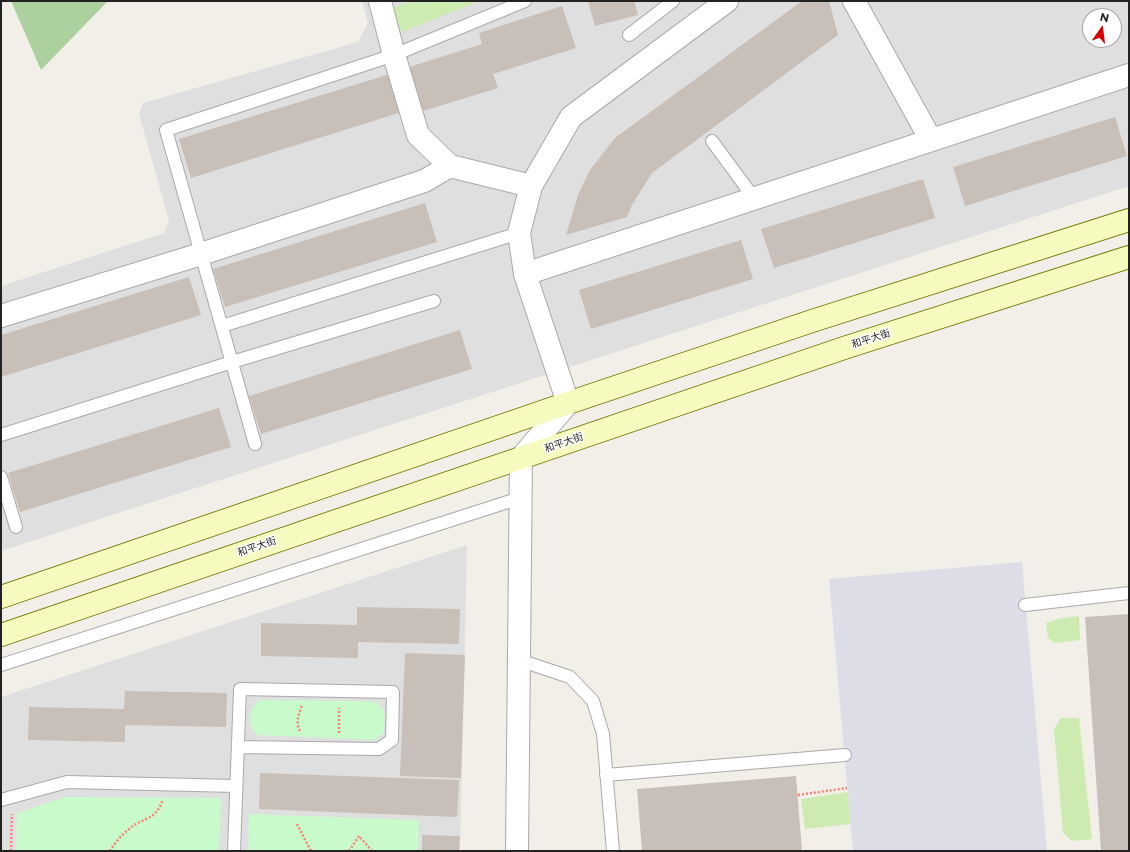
<!DOCTYPE html>
<meta charset="utf-8">
<style>
body{margin:0}
#map{position:relative;width:1130px;height:852px;overflow:hidden;background:#f2efe9;font-family:Montserrat,sans-serif}
canvas{display:block}
.frame{position:absolute;inset:0;border:2px solid #222;pointer-events:none}
.north{position:absolute;left:1082px;top:8px;width:40px;height:40px;box-sizing:border-box;background:#fff;border:1px solid #a7a7a7;border-radius:50%;rotate:14deg;font-size:11px;font-weight:700;line-height:16px;text-align:center;color:#222}
.north::after{content:'';display:block;margin:auto;width:14px;height:18px;background:#d40000;clip-path:polygon(50% 0,100% 100%,50% 72%,0 100%)}
</style>
<div id="map">
<canvas width="1130" height="852"></canvas>
<div class="frame"></div>
<div class="north">N</div>
</div>
<script>
const ctx = document.querySelector('canvas').getContext('2d');
ctx.lineJoin = 'round';
function fillPath(path, color) {
  ctx.fillStyle = color;
  ctx.fill(path, 'evenodd');
}
function trace(path, color, width, dash) {
  ctx.strokeStyle = color;
  ctx.lineWidth = width;
  ctx.lineCap = dash ? 'butt' : 'round';
  ctx.setLineDash(dash || []);
  ctx.stroke(path);
}
function drawText(font, color, halo, rows, align = 'center') {
  ctx.font = font + ' Montserrat,"Noto Sans SC",sans-serif';
  ctx.lineWidth = 3;
  ctx.setLineDash([]);
  ctx.textBaseline = 'middle';
  ctx.strokeStyle = halo;
  ctx.fillStyle = color;
  for (const [text, x, y, turn = 0] of rows) {
    ctx.save();
    ctx.translate(x, y);
    ctx.rotate((+turn || 0) * Math.PI / 180);
    ctx.textAlign = isNaN(turn) ? turn : align;
    if (halo) ctx.strokeText(text, 0, 0);
    ctx.fillText(text, 0, 0);
    ctx.restore();
  }
}
fillPath(new Path2D(`
 M362 1H1129V186L1 551V286L164 233 169 221 139 114 143 103 358 42 368 23ZM1090 16H1114V40H1090Z
 M467 545 460 851H1V697Z`), '#e0dfdf');
fillPath(new Path2D(`
 M413 1H480L402 32 392 8Z
 M1079 616 1080 640 1055 643 1048 638 1046 623 1058 619Z
 M1061 718H1079L1092 839 1072 841 1063 833 1054 729Z
 M848 792 851 824 805 829 801 799Z`), '#cdebb0');
fillPath(new Path2D(`
 M11 1H108L41 70Z`), '#add19e');
fillPath(new Path2D(`
 M260 700 373 701 385 710 384 733 374 740 257 735C246 724 248 709 260 700Z
 M65 797 221 798 219 851H16L17 813Z
 M249 814 419 820 418 851H248Z`), '#c8facc');
fillPath(new Path2D(`
 M1022 562 1047 851H853L829 579Z`), '#dddde8');
fillPath(new Path2D(`
 M588 1H634L638 15 595 26Z
 M802 1H829L838 35 652 173 632 205 627 217 566 235 578 195 590 170 615 138Z
 M562 6 576 48 493 74 498 88 420 112 406 68 482 44 479 33Z
 M390 74 402 112 191 178 179 139Z
 M1115 117 1127 156 965 206 953 167Z
 M923 179 935 218 774 268 761 229Z
 M425 203 437 242 225 307 213 269Z
 M741 240 753 279 591 329 579 290Z
 M189 277 201 315 1 377V335Z
 M460 330 472 369 261 434 249 396Z
 M219 408 231 447 20 512 8 473Z
 M357 607 460 609 459 644 358 642V658L261 656V623L357 625Z
 M1129 614V851H1101L1085 617Z
 M405 653 465 655 461 778 400 776Z
 M125 691 227 693 226 727 125 725V742L28 740 29 707 124 709Z
 M260 773 459 780 457 817 259 809Z
 M796 776 802 851H642L637 789Z
 M422 835 460 836 459 851H422Z`), '#c7bfb8');
const service = new Path2D(`
 M629 35 673 1
 M712 141 754 198
 M222 326 519 233
 M1 435 232 362 434 301
 M255 444 166 130 394 55 525 1
 M1 477 16 527
 M1025 605 1129 593
 M519 660 570 677 593 701 603 734 613 851
 M1 665 520 498
 M606 775 845 755
 M1 800 67 782 236 786
 M234 851 240 689 393 692 392 740 379 749 238 747`);
const minor = new Path2D(`
 M380 1 394 55 418 135 450 166 531 186
 M854 1 931 140
 M525 274 1129 75
 M1 316 201 254 424 181 450 166`);
const tertiary = new Path2D(`
 M517 851 521 458 568 403 525 274 519 233 531 186 571 117 727 1`);
const secondary = new Path2D(`
 M1 597 568 403 812 321 1129 220
 M1 635 847 347 1129 257`);
trace(service, '#a9a9a9', 14);
trace(minor, '#a9a9a9', 24);
trace(tertiary, '#a9a9a9', 24);
trace(secondary, '#707d05', 24);
trace(new Path2D(`
 M300 731C295 723 299 714 302 705
 M339 733V708
 M798 795 847 788
 M297 824 311 851
 M11 851 12 814
 M110 851C116 841 126 830 136 824 151 816 155 818 163 800
 M349 851 359 836 372 851`), '#fa8072', 2.5, [2, 2]);
trace(service, '#fff', 12);
trace(minor, '#fff', 22);
trace(tertiary, '#fff', 22);
trace(secondary, '#f7fabf', 22);
drawText('10px', '#222', '#fff', [
 ["和平大街",871,339,-18],
 ["和平大街",564,443,-19],
 ["和平大街",257,547,-19]
]);
</script>
